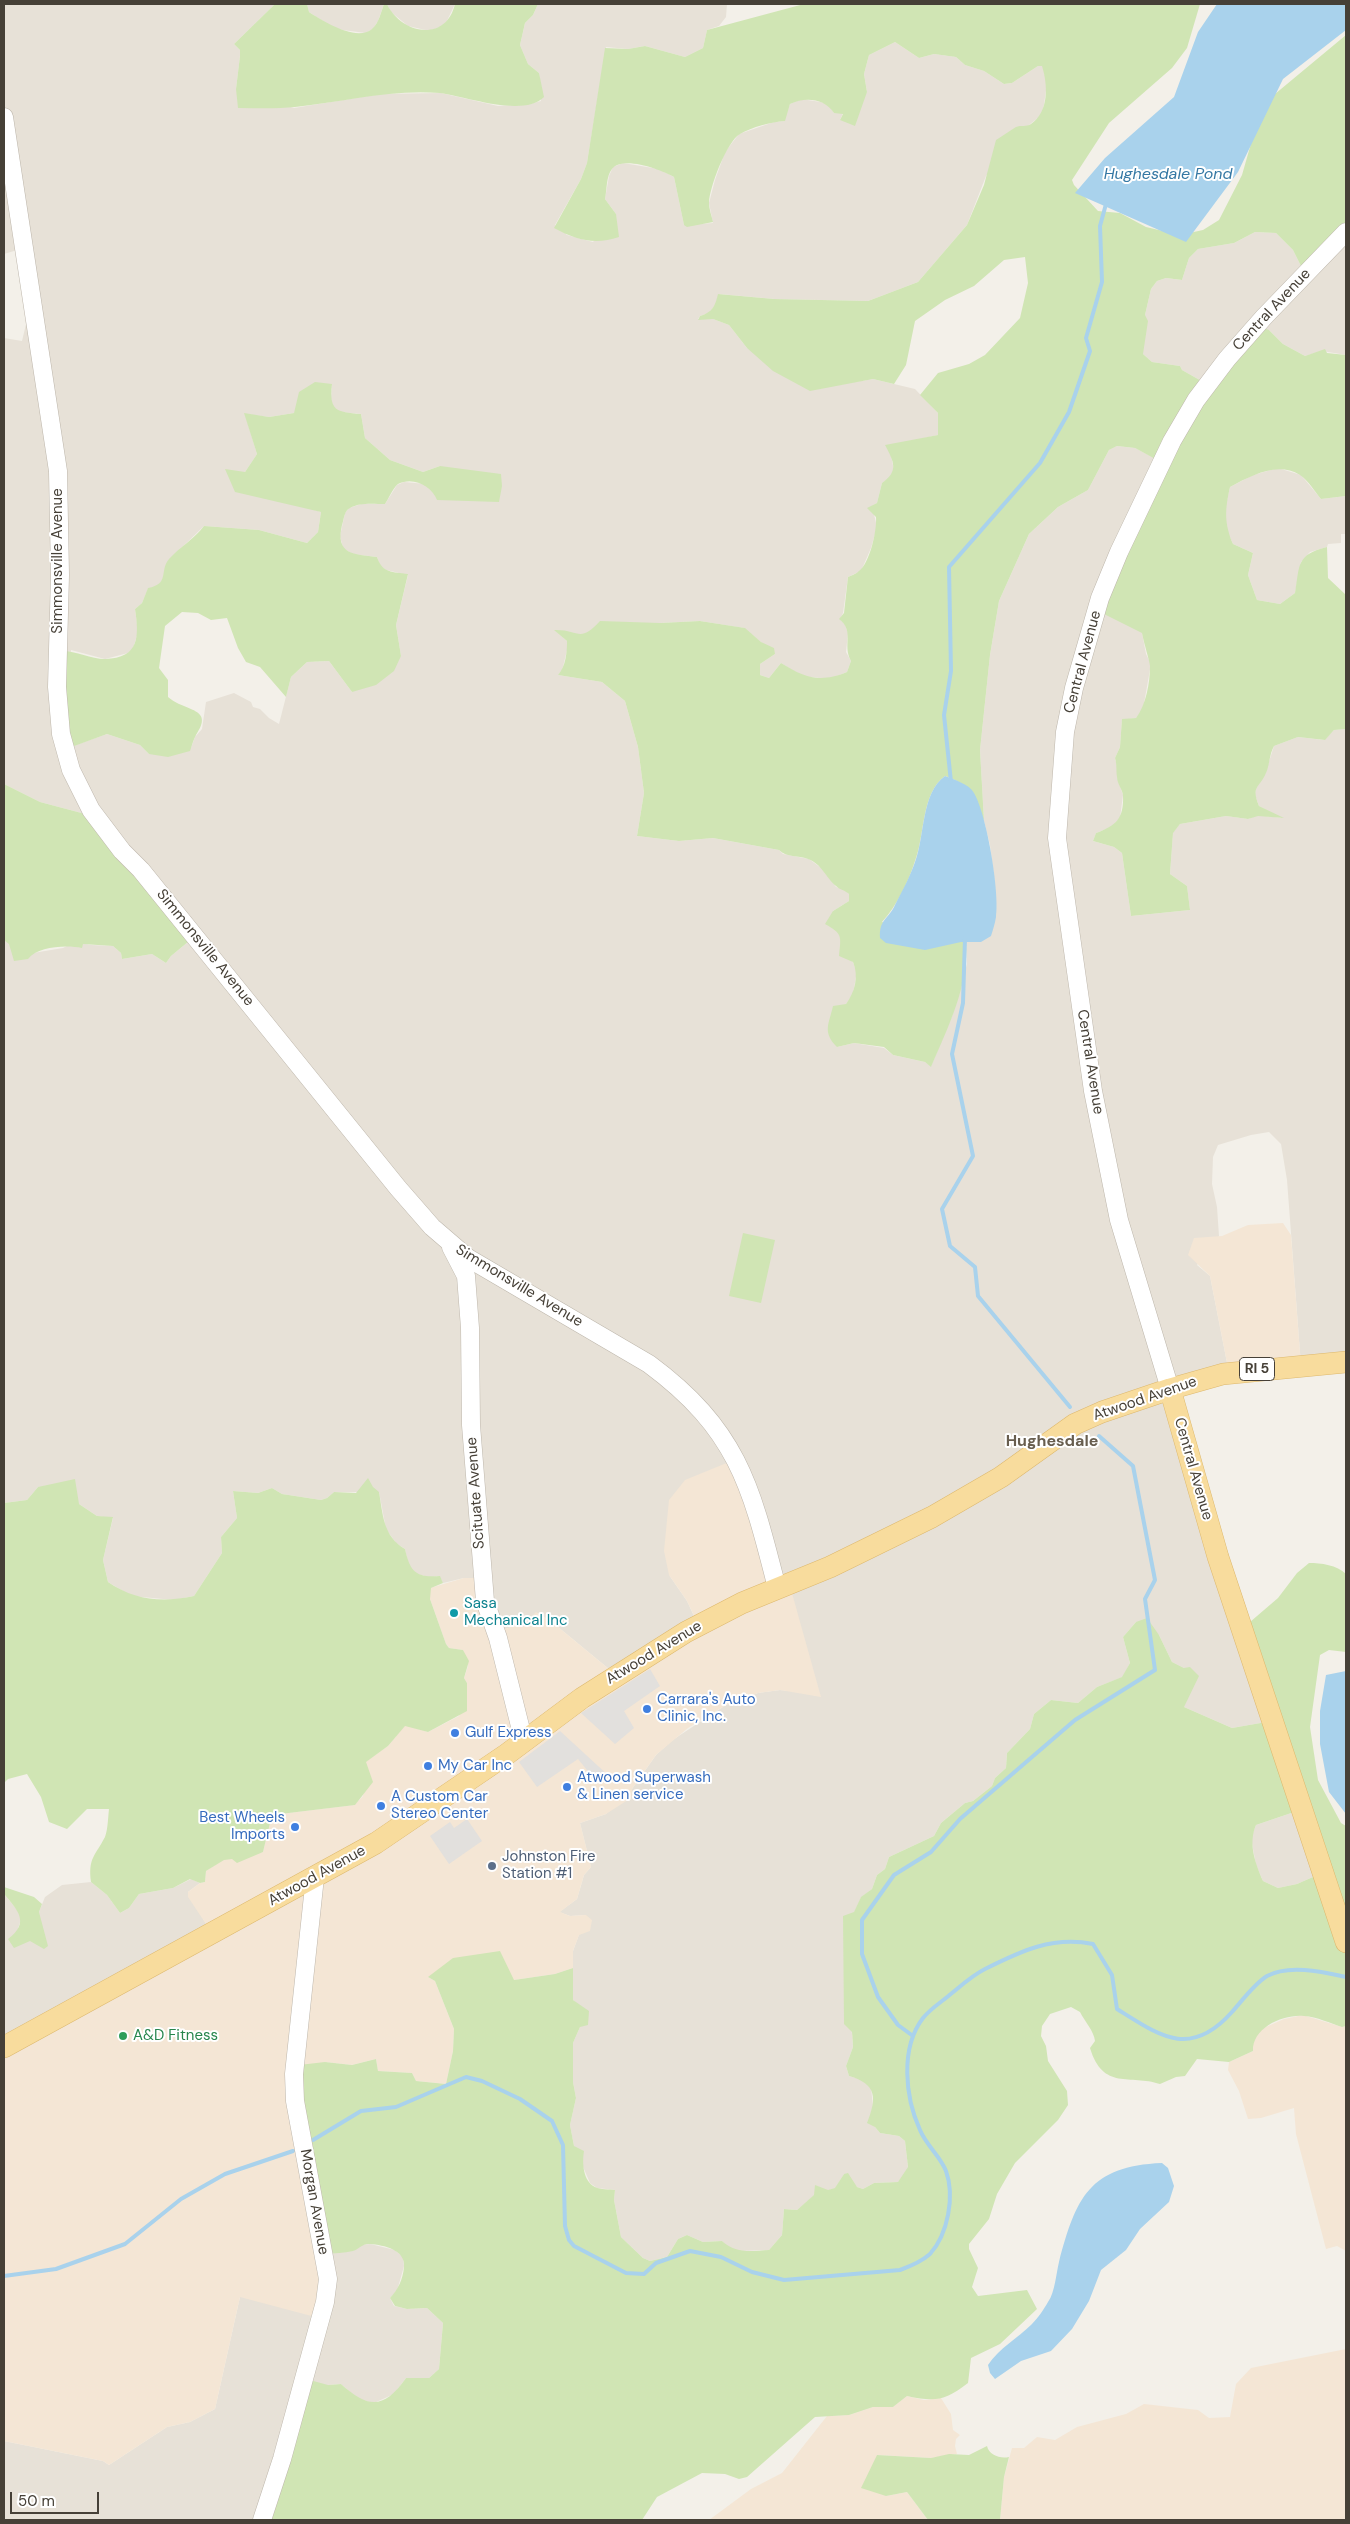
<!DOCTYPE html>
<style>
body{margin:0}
#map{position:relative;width:1350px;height:2524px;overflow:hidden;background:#f3f0e9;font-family:"DM Sans",sans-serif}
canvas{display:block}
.frame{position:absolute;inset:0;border:5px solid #464037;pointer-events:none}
.scale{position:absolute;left:10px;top:2492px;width:89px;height:22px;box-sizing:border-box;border:2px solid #464037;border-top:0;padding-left:6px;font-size:15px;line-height:18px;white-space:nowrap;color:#464037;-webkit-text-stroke:4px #fff;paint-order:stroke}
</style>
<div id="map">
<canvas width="1350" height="2524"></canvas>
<div class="frame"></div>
<div class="scale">50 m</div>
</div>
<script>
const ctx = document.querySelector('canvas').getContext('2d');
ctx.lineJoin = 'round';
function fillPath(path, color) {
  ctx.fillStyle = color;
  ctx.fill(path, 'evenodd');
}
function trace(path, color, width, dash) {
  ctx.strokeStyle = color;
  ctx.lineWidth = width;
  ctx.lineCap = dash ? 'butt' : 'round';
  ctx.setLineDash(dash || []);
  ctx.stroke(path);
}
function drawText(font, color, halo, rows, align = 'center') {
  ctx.font = font + ' "DM Sans",sans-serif';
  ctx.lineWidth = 4;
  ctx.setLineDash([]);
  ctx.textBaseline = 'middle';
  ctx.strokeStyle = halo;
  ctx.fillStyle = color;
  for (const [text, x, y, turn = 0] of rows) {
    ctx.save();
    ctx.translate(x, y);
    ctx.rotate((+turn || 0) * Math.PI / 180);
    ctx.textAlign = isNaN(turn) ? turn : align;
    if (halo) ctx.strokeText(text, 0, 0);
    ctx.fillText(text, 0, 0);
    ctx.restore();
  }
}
fillPath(new Path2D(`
 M4 4H275L234 44 240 50V56L236 89 294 108 380 94 441 93 498 106 529 104 541 101 539 73 528 64 520 45 525 23 533 15 538 4H727L726 17 719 26 707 30 703 48 685 57 645 46 628 49 606 47 587 163 581 179 555 225 567 235 593 242 616 214 605 199 609 176 613 167 623 163 659 169 674 177 684 225 713 223 709 203 715 180 725 152 739 134 774 122 784 121 790 104 801 99 821 102 829 105 834 113H843L840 120 867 92 864 74 869 55 895 42 919 58 934 54 956 57 965 65 984 71 1004 84 1012 83 1038 66H1043L1047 84 1043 111 1039 117 1029 125 986 176 967 225 918 282 868 301 774 299 719 294 715 306 709 313 700 316 698 319H713L729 325 747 348 842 384 873 379 915 389 938 413V435L916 440 891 455 894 471 892 476 882 483 877 503 872 506 877 527 871 548 861 571 848 577 843 613 840 619 845 624 848 633 846 652 851 661 847 672 830 679 801 676 781 663 769 678 760 675V664L775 654 744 628 700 621 660 623 579 635 555 630 567 641V650L562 671 558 675 602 682 625 701 638 747 644 793 637 836 679 841 713 838 779 850 783 854 809 859 824 870 836 887 845 889 849 894V901L833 911 838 931 857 971 853 994 846 1004 837 1047 854 1043 884 1048 893 1055 925 1062 931 1066 952 1016 967 964 966 942H981L995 885 990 845 984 821 980 750 990 655 999 601 1029 534 1058 507 1088 490 1109 450 1117 446 1135 448 1160 461 1142 633 1146 654 1151 664 1143 709 1136 718 1122 720 1120 747 1115 758 1117 767V777L1123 795 1120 818 1112 827 1096 833 1093 841 1114 847 1122 853 1131 916 1190 910 1187 886 1170 874 1173 832 1180 824 1226 816 1248 819 1258 815 1282 818 1259 806 1255 795 1256 785 1265 774 1274 746 1298 737 1324 740 1334 730 1346 729V1362L1301 1366 1287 1180 1281 1144 1269 1132 1251 1135 1218 1145 1213 1157 1212 1184 1217 1207 1219 1236 1197 1265 1210 1276 1229 1373 1171 1390 1272 1721 1232 1728 1184 1707V1668L1172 1662 1159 1635 1136 1622 1123 1637 1130 1663 1123 1677 1097 1687 1078 1703 1051 1700 1034 1714 1030 1729 1007 1753 1006 1768 995 1778 992 1786 973 1801 965 1803 941 1823 934 1836 889 1857 885 1869 877 1875 872 1889 861 1898 854 1913 843 1917 853 2047 846 2066 849 2076 863 2080 871 2087 875 2127 880 2133 899 2136 905 2141 908 2167 906 2174 898 2182 874 2183 863 2189 857 2187 844 2174 836 2188 815 2195 797 2210 784 2209 782 2235 769 2250 739 2251 730 2249 722 2241 703 2242 687 2235 678 2239 667 2257 650 2261 643 2258 621 2237 614 2200 615 2190 597 2188 590 2183 574 2146 570 2125 576 2098 573 2082V2043L580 2027 576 2003 573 2000V1951L586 1915 570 1916 559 1912 577 1899 584 1875 591 1867 580 1823 606 1814 632 1789 656 1755 671 1741 726 1705 758 1693 780 1690 808 1693 816 1696 669 1575 687 1601 698 1625 615 1674 552 1622 537 1613 527 1621 500 1631 464 1578 443 1583 439 1576 429 1577 417 1574 409 1567 405 1549 396 1543 386 1529 379 1492H334L327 1498 321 1500 282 1494 272 1488 258 1493 233 1491 237 1518 221 1537 222 1553 194 1596 174 1600 131 1596 108 1582 103 1560 113 1518 97 1516 79 1504 38 1487 27 1500 4 1503V940L33 953 63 948 74 942 91 945 113 946 121 953 122 959 152 954 166 963 171 956 194 937 89 815 40 802 4 784V338L22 341 28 316 24 248 4 254ZM332 384 331 398 333 407 340 412 361 414 365 438 390 460 423 472 440 466 434 490 426 484 404 482 397 485 385 504H361L349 508 345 513 340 536 343 548 352 554 377 557 380 566 386 570 408 575 396 625 401 656 352 692 329 661 307 662 291 677 279 724 269 718 260 709 253 707 251 702 234 693 206 702 202 729 195 737 191 748 149 754 140 745 107 734 67 748 71 650 105 659 128 653 133 649 138 632 135 609 142 603 148 589 156 587 163 581 168 561 204 526 259 530 307 543 318 532 321 512 302 506 245 472 257 454 245 414 269 417 294 413Z
 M307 4H384L378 21 373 29 366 33 335 29 309 12Z
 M387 4H455L445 25 430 31 408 26 391 12Z
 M1255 232 1276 233 1293 250 1301 266 1346 235V355L1322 351 1305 356 1283 344 1269 330 1205 383 1182 370 1180 366 1152 362 1143 354V347L1145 315 1151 289 1157 281 1166 278 1182 280 1189 258 1198 249 1234 243Z
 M1278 468 1301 475 1321 499 1346 496V534H1341V543L1328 544 1327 547 1310 552 1301 562 1295 593 1280 604 1257 600 1248 575 1253 553 1233 544 1227 531 1224 513 1230 487 1253 475Z
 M1300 1810 1322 1873 1297 1884 1278 1888 1263 1881 1256 1865 1251 1838 1256 1825Z
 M191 1879 200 1883 188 1892 212 1934 4 2049V1894L19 1912 21 1919 17 1932 42 1946 39 1912 45 1897 62 1885 91 1882 107 1895 120 1913 129 1908 139 1894 173 1888Z
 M370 2244 395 2250 403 2257 404 2266 397 2291 390 2298 394 2306 407 2309 427 2308 443 2323 439 2369 429 2378H406L394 2394 374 2403 358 2399 341 2384 328 2385 263 2520H4V2441L103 2461 109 2465 167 2427 190 2422 215 2409 240 2297 326 2254 354 2250 361 2245Z`), '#e7e1d7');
fillPath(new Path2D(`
 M1283 1223 1291 1235 1301 1366 1229 1373 1210 1276 1188 1255 1194 1238 1222 1236 1248 1225Z
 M734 1460 779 1588 790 1586 821 1697 780 1690 758 1693 726 1705 688 1728 656 1755 632 1789 631 1798 606 1814 580 1823 591 1867 584 1875 577 1899 560 1912 570 1916 586 1915 592 1920 590 1931 579 1935 573 1951V1968L555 1974 514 1980 428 1977 435 1981 454 2029 453 2051 446 2084 416 2081 412 2073 378 2071 376 2059 352 2065 325 2062 324 2251 319 2318 240 2297 215 2409 190 2422 167 2427 109 2465 103 2461 4 2441V2049L212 1933 188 1897V1892L200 1883 205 1882 206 1871 224 1859 263 1852 272 1815 354 1805 363 1796 365 1762 388 1746 405 1725 428 1732 459 1716 467 1683 464 1678 468 1666 463 1650 449 1648 446 1644 430 1599V1588L464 1578H482L500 1631 527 1621 536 1612 552 1622 615 1674 698 1624 687 1601 669 1575 664 1551 669 1500 685 1480Z
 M1303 2015 1342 2027 1346 2026V2251L1337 2246 1326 2249 1296 2134 1294 2108 1261 2118 1248 2119 1239 2091 1228 2070 1229 2062 1253 2051 1252 2044 1259 2030 1284 2019Z
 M1346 2349V2520H1000L1004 2477 1012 2448H1024L1037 2437 1055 2440 1077 2427 1126 2414 1144 2404 1198 2410 1209 2418 1230 2417 1236 2384 1251 2368Z
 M907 2396 924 2400 941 2398 951 2414 953 2430 960 2435 956 2439 955 2446 957 2454 931 2458 877 2455 886 2496 907 2492 928 2520H709L751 2489 782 2473 827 2416 849 2415 873 2407H893Z`), '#f4e6d5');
fillPath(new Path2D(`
 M275 4H307L309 12C323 21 356 42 372 29 379 23 381 12 384 4H387C401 34 446 43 455 4H538L533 15 525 23 520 45 528 64 539 73 544 97C523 118 465 96 440 93 390 89 344 102 295 107 276 109 256 108 238 108L236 89 240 56V50L234 44Z
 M804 4H1200L1187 48 1172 68 1109 123 1072 180 1074 185 1098 211 1120 213 1146 227 1180 235 1203 230 1219 220 1242 175 1260 112 1275 94 1346 35V235L1311 270 1301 266 1293 250 1276 233 1255 232 1234 243 1198 249 1189 258 1182 280 1166 278 1157 281 1151 289 1145 315 1148 321 1143 354 1152 362 1180 366 1182 370 1205 383 1258 326 1269 330 1283 344 1305 356 1325 349 1327 353 1346 355V496L1321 499C1315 492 1308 480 1300 475 1277 461 1251 476 1230 487 1225 509 1224 523 1233 544L1253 553 1248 575 1257 600 1280 604 1295 593C1300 564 1296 555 1327 547L1328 578 1346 595V729L1334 730 1325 740 1298 737 1274 746C1269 755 1270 764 1266 773 1259 789 1251 785 1259 806L1284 818 1258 816 1248 819 1226 816 1180 824 1173 833 1170 874 1187 886 1190 910 1131 916 1122 853 1114 847 1093 841 1096 833C1116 826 1124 818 1123 796 1123 790 1117 784 1117 777 1116 770 1117 765 1115 758L1120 747 1122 719 1136 718C1146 705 1150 683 1150 666 1150 662 1143 640 1142 633L1098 611 1159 461 1135 448 1117 446 1109 450 1088 490 1058 507 1029 534 999 601 990 655 980 750 984 821C975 795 973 786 945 776 921 793 925 836 915 861 908 883 897 905 882 922L966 942C969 986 948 1027 931 1067L925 1062 893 1055 884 1047 854 1043 837 1047C822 1032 829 1024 833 1006L846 1004C855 992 859 976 853 962L839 956C841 936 843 934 825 924L833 911 849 901V894C845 890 840 890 836 886 826 878 822 864 808 859 798 855 787 858 779 850L713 838 679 841 637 836 644 793 638 747 625 701 602 682 558 675C566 666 567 652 567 641L554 630C579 629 579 644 600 621L660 623 700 621 745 628 761 642 774 648 775 654 760 664V675L769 678 781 663C805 678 820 683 847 672L851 661C842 645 855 631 839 619L844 613 848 577C852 575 856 574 859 571 870 563 877 530 876 517L867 508 877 503 882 483C899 471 894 462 885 445L938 435V413L920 395 938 373 969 364 985 355 1020 318 1028 283 1025 257 1004 260 974 286 945 300 915 321 906 365 894 384 873 379 810 391 773 371 747 348 729 325 713 319 698 320 700 316C713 312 715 306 718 294L774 299 868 301 918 282 967 225 984 185 996 140C1003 136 1009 131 1016 127 1021 125 1026 127 1031 124 1049 112 1048 85 1042 66H1038L1012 83 1004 84 984 71 965 65 956 57 934 54 919 58 895 42 869 55 864 74 867 92 855 126 840 120 843 114 834 113C824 98 805 97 790 104L785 121C771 122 752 127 740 134 727 141 709 188 709 203 709 209 712 217 713 222L687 227 684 225 674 177C662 170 623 155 612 169 606 176 607 190 605 199L616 214 619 237C595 245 576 240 554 228L581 179 587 163 605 48 628 49 645 46 685 57 703 48 707 30Z
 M315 382 332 384C329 411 336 412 361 414L365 438 390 460 423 472 440 466 501 474 502 486 499 502 437 500C432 486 413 476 398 484 393 488 389 498 385 504 374 504 360 502 350 508 344 511 344 519 342 525 335 555 354 554 377 557 382 573 393 572 408 574L396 625 401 656 394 671 376 685 352 692 329 661 307 662 291 677 286 697 260 667 246 662 238 648 227 618 211 620 198 613 182 612 165 626 159 668 168 680V697C185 712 215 707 196 735 193 740 192 746 190 751L168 757 149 754 140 745 107 734 66 749 59 651C75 650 90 659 105 659 140 658 139 636 135 609L142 603 148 588C170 584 159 571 169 559 180 547 194 539 204 526L259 530 307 543 318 532 321 512 235 492 225 469 245 472 257 454 244 413 269 417 294 413 299 392Z
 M4 784 40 802 89 815 194 937 171 956 166 963 152 954 122 959 121 953 113 946 83 944 82 948C67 945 38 946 28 959L14 961 9 944 4 940Z
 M743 1233 775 1240 761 1303 729 1296Z
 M368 1478 373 1487 379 1492C383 1515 383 1536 405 1549 410 1571 415 1578 440 1576L443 1583 431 1588 430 1599 446 1644 449 1648 463 1650 469 1661 464 1678 467 1683V1711L428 1732 405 1726 388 1746 366 1762 373 1782 355 1805 272 1815 263 1852 237 1863 232 1859 224 1860 206 1871 205 1882 200 1883 190 1879 173 1888 139 1894 129 1908 120 1913 107 1895 91 1882C88 1858 95 1856 105 1837 108 1829 108 1817 109 1809H87L67 1829 49 1822 41 1797 27 1774 8 1779 4 1783V1503L27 1500 38 1487 75 1479 79 1504 97 1516 113 1517 103 1560 108 1582C134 1600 162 1603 194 1596L222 1553 221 1537 237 1518 233 1491 258 1493 272 1488 282 1494 321 1500 327 1498 334 1492 356 1493Z
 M1309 1563C1321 1563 1337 1565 1346 1574V1652L1329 1650 1320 1655 1310 1727 1318 1780 1341 1823 1346 1826V2026L1342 2027C1330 2023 1317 2017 1304 2016 1283 2014 1252 2028 1253 2051L1229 2062 1197 2059 1185 2076 1176 2077 1160 2084C1130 2074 1103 2091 1090 2048L1095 2041C1094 2031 1085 2022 1080 2012L1071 2007 1050 2014 1042 2026 1041 2036 1046 2046 1048 2061 1067 2091 1068 2105 1058 2120 1015 2163 997 2194 989 2219 969 2244V2249L978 2268 972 2287 978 2296 1027 2290 1037 2309 1000 2344 971 2358 968 2383C945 2401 935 2402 907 2396L893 2407H873L849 2415 815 2417 747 2477 739 2479 725 2474 702 2473 657 2497 642 2520H263L306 2379 328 2385 341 2384C369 2409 384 2409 406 2378H429L439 2369 443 2323 427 2308 407 2309 395 2306 390 2298C398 2290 403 2279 404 2267 406 2250 384 2245 370 2244 363 2243 359 2249 353 2251 344 2253 334 2253 326 2254L299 2065 325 2062 352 2065 376 2059 378 2071 412 2073 416 2081 446 2084 453 2051 454 2029 435 1981 428 1977 453 1958 500 1951 514 1980 555 1974 573 1968V2000L589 2011 588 2025 580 2027 573 2043V2082L576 2098 570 2125 574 2146 584 2151C582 2163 583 2181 595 2187 601 2190 609 2189 615 2190L614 2200 621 2237 643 2258 650 2261 667 2257 678 2239 687 2235 703 2242 722 2241C736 2254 751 2251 769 2250L782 2235 784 2209 797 2210 814 2195 815 2185 828 2190 835 2188 844 2174 848 2173 857 2187 863 2189 874 2183 898 2182 908 2167 905 2141 899 2136 880 2133 875 2127 867 2123C877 2098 877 2084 849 2076L846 2066 853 2047 852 2032 844 2024 843 1916 854 1912 861 1897 872 1889 877 1875 885 1869 889 1857 934 1836 941 1823 965 1803 973 1801 992 1786 995 1778 1006 1768 1007 1753 1030 1729 1034 1714 1051 1700 1078 1703 1097 1687 1122 1677 1130 1663 1123 1637 1136 1622 1147 1618 1159 1635 1172 1662 1184 1668 1190 1667 1199 1676 1184 1707 1232 1728 1272 1721 1250 1622 1278 1598 1297 1573ZM1300 1810 1322 1873 1297 1884 1278 1888 1263 1881C1255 1862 1248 1844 1256 1825Z
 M4 1887 34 1897 42 1904 39 1912 48 1946 44 1949 30 1941 14 1948 8 1939C30 1922 18 1911 4 1894Z
 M987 2446C989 2455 1000 2459 1009 2457L1004 2477 1000 2520H928L907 2492 886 2496 861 2488 877 2455 931 2458 949 2454 969 2455Z`), '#d0e5b4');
fillPath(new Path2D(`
 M650 1669 660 1686 624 1711 634 1728 615 1744 581 1713Z
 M560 1731 610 1777 596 1781 578 1759 537 1787 519 1762Z
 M467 1819 482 1841 449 1864 430 1836 450 1822 454 1828Z`), '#e2e0dd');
fillPath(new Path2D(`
 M1217 4H1346V30L1283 79 1238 172 1186 242 1075 193 1105 158 1174 97 1198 32Z
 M945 776C955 780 969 784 974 793 987 815 1000 893 996 917 995 923 993 930 991 936L981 942H961L925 950 886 943 880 938C879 919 888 920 895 905 902 891 910 877 915 862 925 836 921 793 945 776Z
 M1346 1671V1814L1329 1792 1320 1744V1711L1326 1675Z
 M1162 2163 1168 2168 1174 2186 1169 2202 1140 2229 1126 2250 1101 2270 1089 2301 1072 2329 1051 2351 1021 2361 995 2379 990 2373 988 2365C999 2348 1018 2338 1032 2324 1038 2318 1044 2309 1048 2302 1055 2292 1056 2274 1059 2262 1076 2198 1089 2166 1162 2163Z`), '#a9d2ec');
trace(new Path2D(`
 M951 782 944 715 951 671 949 567 1040 463 1069 412 1090 351 1086 338 1102 282 1100 226 1106 204
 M965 938 963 1003 952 1054 973 1156 942 1209 950 1246 975 1267 978 1296 1070 1407
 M913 2036 898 2025 878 1997 862 1954V1920L894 1875 931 1852 960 1819 1075 1720 1155 1670 1145 1599 1155 1580 1133 1466 1099 1436
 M313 2140 361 2111 396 2107 466 2077 482 2081 520 2099 552 2121 563 2145 565 2226 569 2240 574 2246 626 2273 644 2274 656 2263 690 2251 721 2257 752 2272 784 2280 900 2270C911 2266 921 2262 930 2254 948 2234 955 2196 946 2171 941 2157 926 2145 920 2130 905 2097 900 2048 923 2018 931 2008 943 2001 952 1993 963 1984 973 1975 985 1969 1021 1951 1052 1936 1093 1944L1112 1975 1117 2009C1160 2036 1190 2059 1232 2012 1242 2001 1254 1984 1267 1976 1289 1964 1323 1972 1346 1977
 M4 2276 56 2269 125 2244 181 2199 225 2174 293 2151`), '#a9d2ec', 4);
const minor = new Path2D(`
 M4 117 58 471 60 575 57 687 61 734 71 770 91 810 122 851 141 870 398 1188 432 1227 468 1258 649 1364C738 1430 751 1486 777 1588
 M451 1247 466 1276 470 1328 471 1425 485 1601 498 1638 524 1742
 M1170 1389 1119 1220 1093 1091 1057 838 1065 732 1074 688 1100 598 1119 552 1172 441 1196 400 1227 359 1264 317 1346 232
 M262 2520 282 2459 325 2302 328 2279 295 2101 294 2074 315 1877`);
const major = new Path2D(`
 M1170 1389 1218 1557 1346 1942
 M4 2047 376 1843 507 1754 582 1698 686 1632 742 1603 830 1567 932 1517 1001 1477 1075 1424 1102 1412 1170 1389 1223 1374 1346 1362`);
trace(minor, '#beb7ac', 19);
trace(major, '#ddb86d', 22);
trace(minor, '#fff', 18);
trace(major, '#f8dc9d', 21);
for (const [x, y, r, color] of [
 [454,1613,5,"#0f9aa8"],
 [647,1709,5,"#3f7fe0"],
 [455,1733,5,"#3f7fe0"],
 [428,1766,5,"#3f7fe0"],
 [567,1787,5,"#3f7fe0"],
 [381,1806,5,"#3f7fe0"],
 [295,1827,5,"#3f7fe0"],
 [492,1866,5,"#5c6f8a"],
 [123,2036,5,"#2e9e5b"]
]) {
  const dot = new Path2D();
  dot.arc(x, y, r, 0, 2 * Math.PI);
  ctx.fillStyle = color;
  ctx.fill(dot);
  trace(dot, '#fff', 2);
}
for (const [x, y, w] of [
 [1257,1369,35]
]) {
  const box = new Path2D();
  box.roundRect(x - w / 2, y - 11.5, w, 23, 4);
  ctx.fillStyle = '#fff';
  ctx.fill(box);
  trace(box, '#464037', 1);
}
drawText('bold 14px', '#464037', null, [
 ["RI 5",1257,1369]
]);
drawText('15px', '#464037', '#fff', [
 ["Central Avenue",1272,310,-47],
 ["Simmonsville Avenue",58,561,-90],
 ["Central Avenue",1083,662,-75],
 ["Simmonsville Avenue",205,948,51],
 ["Central Avenue",1090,1062,81],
 ["Simmonsville Avenue",519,1286,31],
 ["Atwood Avenue",1145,1399,-19],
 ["Central Avenue",1193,1469,74],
 ["Scituate Avenue",476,1493,-94],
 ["Atwood Avenue",654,1653,-31],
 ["Atwood Avenue",317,1876,-29],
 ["Morgan Avenue",314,2202,80]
]);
drawText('15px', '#0d838f', '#fff', [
 ["Sasa",464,1604],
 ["Mechanical Inc",464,1621]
], 'left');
drawText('15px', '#366cbe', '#fff', [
 ["Carrara's Auto",657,1700],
 ["Clinic, Inc.",657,1717],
 ["Gulf Express",465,1733],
 ["My Car Inc",438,1766],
 ["Atwood Superwash",577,1778],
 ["& Linen service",577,1795],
 ["A Custom Car",391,1797],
 ["Stereo Center",391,1814],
 ["Best Wheels",285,1818,"right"],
 ["Imports",285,1835,"right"]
], 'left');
drawText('15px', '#4e5e75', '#fff', [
 ["Johnston Fire",502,1857],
 ["Station #1",502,1874]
], 'left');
drawText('15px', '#27864d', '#fff', [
 ["A&D Fitness",133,2036]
], 'left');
drawText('italic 16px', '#3578a4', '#fff', [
 ["Hughesdale Pond",1168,175]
]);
drawText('bold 16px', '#685e4f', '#fff', [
 ["Hughesdale",1052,1442]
]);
</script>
